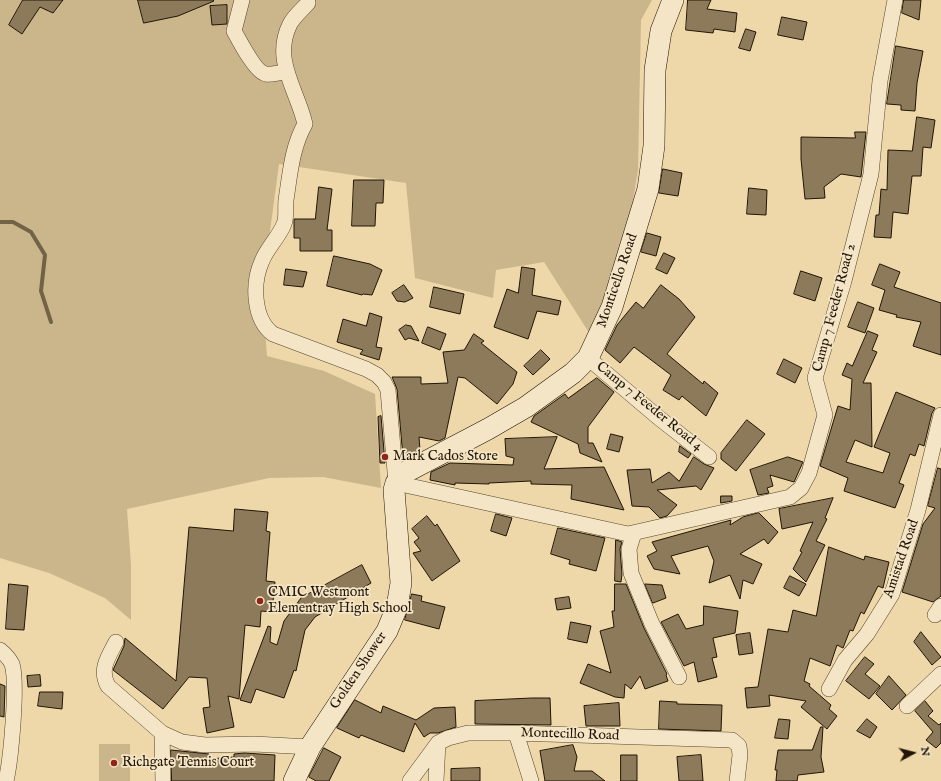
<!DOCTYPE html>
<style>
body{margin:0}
#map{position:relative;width:941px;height:781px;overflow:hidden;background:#eed7a8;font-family:"IM FELL English",serif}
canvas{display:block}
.north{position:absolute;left:893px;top:733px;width:40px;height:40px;-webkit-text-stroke:3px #f4e5c6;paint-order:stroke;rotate:83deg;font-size:11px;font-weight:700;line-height:16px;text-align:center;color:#211506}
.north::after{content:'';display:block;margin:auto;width:14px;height:18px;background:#211506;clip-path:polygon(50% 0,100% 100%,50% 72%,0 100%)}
</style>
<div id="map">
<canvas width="941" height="781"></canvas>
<div class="north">N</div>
</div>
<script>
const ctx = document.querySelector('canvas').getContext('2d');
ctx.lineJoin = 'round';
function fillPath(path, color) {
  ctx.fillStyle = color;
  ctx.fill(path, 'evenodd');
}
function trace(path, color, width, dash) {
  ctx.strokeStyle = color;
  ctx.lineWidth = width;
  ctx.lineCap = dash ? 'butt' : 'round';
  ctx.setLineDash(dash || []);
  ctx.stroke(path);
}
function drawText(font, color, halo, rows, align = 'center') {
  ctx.font = font + ' "IM FELL English",serif';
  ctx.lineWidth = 3.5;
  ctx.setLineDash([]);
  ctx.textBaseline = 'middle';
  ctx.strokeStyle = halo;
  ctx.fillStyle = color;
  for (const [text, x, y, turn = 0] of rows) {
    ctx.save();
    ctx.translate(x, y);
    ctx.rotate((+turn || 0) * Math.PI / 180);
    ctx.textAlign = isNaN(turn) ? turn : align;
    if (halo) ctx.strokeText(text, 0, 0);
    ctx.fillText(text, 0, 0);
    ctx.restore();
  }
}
fillPath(new Path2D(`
 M0 0H652L641 20 638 170 629 225 595 342 544 262 496 270 493 298 415 278 406 183 279 164 262 291 267 356 324 371 375 394 381 488 323 477 269 478 127 509 131 565V620L105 598 49 573 0 558Z
 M99 744H130V781H99Z`), '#cbb68c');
trace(new Path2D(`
 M0 222H13L31 232 45 255 41 291 51 322`), '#726246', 4);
const building = new Path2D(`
 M23 0H63L53 13 40 7 22 34 9 25Z
 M138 0H213L214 1 178 16 144 23Z
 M688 0H711L707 9 737 13 735 32 714 29 713 33 686 30Z
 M904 0H921L919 20 902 13Z
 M227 5V24L212 25 210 6Z
 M782 17 807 22 803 40 778 35Z
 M746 29 756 32 750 51 739 48Z
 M896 46 923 51 917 83 915 111 901 110V105L887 104Z
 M917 117 935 120 931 148 923 147 921 176H912L908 214 893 212 891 238 874 237 876 215H879L881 189 887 190 888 150 912 151Z
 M855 132H866L861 177 841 174 824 187 825 198 805 199 801 159V137L855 138Z
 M663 169 682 173 678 196 659 193Z
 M354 180H384L383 203H376L375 226H352Z
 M319 187 332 189 327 230H332V251H300V238H294V219H315Z
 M749 188 767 190 766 215 747 214Z
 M647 233 661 237 656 256 641 252Z
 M664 253 675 258 667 274 656 269Z
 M334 256 370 264 382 270 372 295 363 294 362 295 327 286Z
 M880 264 900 272 894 287 941 303V355L913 346 921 322 896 317 897 315 879 310 885 290 872 285Z
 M522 267 535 269 532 295 561 301 558 315 537 311 528 339 494 327 507 289 518 293Z
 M286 269 307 272 303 287 284 285Z
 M801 271 822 278 815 301 794 294Z
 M404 285 413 298 405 302 397 301 392 293Z
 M661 285 679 299 695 317 667 354 703 384 704 381 718 393 706 416 682 396 679 400 663 390 671 375 634 347 620 363 605 350 617 325 636 302 643 308Z
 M434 287 464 294 460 314 430 307Z
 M858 302 874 308 865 333 848 327Z
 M370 313 382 317 376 347 382 348 379 360 360 354 363 350 337 342 343 319 366 326Z
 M406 325 411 326 419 341 409 338 405 340 399 330Z
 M428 327 446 334 440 350 422 343Z
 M868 331 878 335 872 350 877 352 863 383H871L872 447 855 440 846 462 883 473 890 453 874 447 896 392 935 408 932 413 924 446 919 444 915 456 910 454 899 483 904 485 895 508 844 491 848 478 820 466 838 406 850 410 852 379 842 375 847 363 852 366Z
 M474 334 484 341 481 343 517 372 513 384 497 404 465 378 458 377 445 438 439 441 419 437 420 450 403 457 397 389 392 377H421V384L448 383 443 352 464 350Z
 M541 350 550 359 533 375 524 366Z
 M784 359 802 368 795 383 777 374Z
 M597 378 614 392 588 427V443H593L602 462 580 453 578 444 531 422 534 416 565 394 568 398Z
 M381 416 385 463H380L378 417Z
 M747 420 765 434 736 471 721 459V453Z
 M611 434 623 437 619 452 607 449Z
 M557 437 544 469 604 467 624 510 571 499 572 485 531 484V481L489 483V484L455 483V485L430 480 431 472 450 463 513 465 514 458 506 456 505 439Z
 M680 446 691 454 688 458 679 452Z
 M694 457 704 464 714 468 701 490 696 486 657 490 677 505 667 516 660 518 649 507 632 506 627 470 650 469 652 483 669 472 679 481Z
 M788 457 803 462 794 482 770 475 773 486 767 488 769 493 758 495 750 470Z
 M938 468 941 469V596L933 602 902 592 923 524 935 508 928 506Z
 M721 496H732V501L721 503Z
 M833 498 825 518 827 519 816 541 825 545 806 582 793 569 802 552 800 551 813 522 782 529 779 509Z
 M235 509 268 512 266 531 270 532 266 581 275 582 272 612 261 611 260 627 245 625 239 699 228 696 234 727 207 733 203 708 210 707 207 678 189 677 163 709 113 670 124 646 125 638 176 681 189 527 233 531Z
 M759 513 778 532 768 544 764 539 740 554 762 564 753 584 743 580 740 599 730 575 709 583 714 561 708 546 671 556 680 574 654 569 647 556 657 551 652 542 731 520 730 525 743 517Z
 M496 514 512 518 506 536 491 531Z
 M427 516 435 526 437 524 460 561 432 581 413 553 421 551 414 542 419 538 412 529Z
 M558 528 605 538 596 571 569 564 570 560 551 554Z
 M616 540 622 542 620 549 622 574 621 582 615 581Z
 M829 547 864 560 865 556 889 562 883 588 878 586 864 614 861 612 853 631 850 630 843 648 837 645 830 666 810 658 804 681 810 684 809 686 831 705 829 709 837 716 827 729 801 707 806 701 769 695 770 706 747 708 745 688 758 687 768 629 788 632 793 610 816 616Z
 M362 565 371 583 315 617 305 630 296 671 294 670 284 698 256 689 251 703 240 700 268 626 271 627 270 642 277 645 284 621 301 598Z
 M790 576 806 584 799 596 784 588Z
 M9 584 28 586 24 630 6 629Z
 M615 584H626L644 628 667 674 666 675 668 681 645 689 640 676 631 689 625 684 624 698 615 697 580 683 588 664 611 673 600 631 614 627 612 611H614Z
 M645 584 662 585 666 598 653 603Z
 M412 594 422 596 421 601 445 607 439 629 405 620Z
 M569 597 571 608 557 610 555 599Z
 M704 606 738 611 735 633 713 638 717 657 712 658 717 677 698 682 694 662 684 666 661 622 678 614 686 629 703 625Z
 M571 622 591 626 587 643 568 639Z
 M921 632 941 657 932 665 914 642Z
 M750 633 753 653 739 655 736 635Z
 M865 657 874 664 865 674 880 686 869 699 846 681Z
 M40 675 41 686 28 687 27 676Z
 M889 676 906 695 892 710 876 694Z
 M0 684 5 686 4 717 0 716Z
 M40 692H63L62 709 38 706Z
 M532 698H550L551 725 475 724V701Z
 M355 700 381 713 383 706 416 720 434 708 455 707 456 727 438 733H430L424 737 415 723 404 752 361 735 359 738 337 728Z
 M660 701 677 702V704L722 705 721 731 659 729Z
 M925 701 933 711 928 716 939 725 941 723V743L936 748 926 740 933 732 915 711Z
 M619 703 620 726H586L584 706Z
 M779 719 790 720 788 739 775 738Z
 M867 719 877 727 870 738 857 731Z
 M821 727H823L821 757 824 772 798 775 797 781H776L777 770H775L778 750H812Z
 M573 745 577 757 574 771H592L605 781H545L540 751Z
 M324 748 341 757 329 781H316L309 777Z
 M171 750 209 754V759L234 757V754L244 753 275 755 274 781H172Z
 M621 755H637V781H621Z
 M701 755 703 781H679L677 757Z
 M480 768V781H451V769Z`);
fillPath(building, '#8c7a5a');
trace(building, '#211506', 1);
const minor = new Path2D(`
 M242 0 234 31C239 40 256 73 266 74 272 75 280 72 286 72
 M308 3C303 9 294 16 290 24 272 60 297 89 305 124 292 147 290 174 286 200 285 207 287 218 284 224 279 237 267 248 262 261 252 283 253 319 273 334L366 369 377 375 384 382 388 390 396 483 628 534 790 497 801 488 809 473 825 415 815 378 844 281 871 174 880 81 895 0
 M588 358 659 418 709 457
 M634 533 629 549 631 573 652 624 679 677
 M935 615 941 606
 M116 642C108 657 99 670 108 686L162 733 182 742 205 745 254 744 310 747
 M0 650C5 654 9 658 12 664 18 683 11 759 6 781
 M829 689 845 660 867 634 892 594 918 510 941 415
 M907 706 941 674
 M162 733 163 781
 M516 733 531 781
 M410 781 438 743 448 738 468 733H516L732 740 739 746 740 755 737 781
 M436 781 438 743`);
const secondary = new Path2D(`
 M294 781 310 747 387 631 397 607 401 583 394 490 396 483 406 472 488 429 526 407 573 373 588 358 612 307 648 189 654 146 655 70 661 31 673 0`);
trace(minor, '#54462e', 16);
trace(secondary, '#211506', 22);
trace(minor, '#f4e5c6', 15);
trace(secondary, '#f4e5c6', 21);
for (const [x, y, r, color] of [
 [385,457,4,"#8f2418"],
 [260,601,4,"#8f2418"],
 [114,763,4,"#8f2418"]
]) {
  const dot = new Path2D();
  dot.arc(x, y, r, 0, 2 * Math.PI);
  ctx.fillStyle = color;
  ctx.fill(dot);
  trace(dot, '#f4e5c6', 1.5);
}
drawText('14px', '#211506', '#f4e5c6', [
 ["Monticello Road",618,281,-71],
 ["Camp 7 Feeder Road 2",835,308,-75],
 ["Camp 7 Feeder Road 4",649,407,39],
 ["Amistad Road",902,559,-71],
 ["Golden Shower",359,671,-56],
 ["Montecillo Road",570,735,2]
]);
drawText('14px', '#211506', '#f4e5c6', [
 ["Mark Cados Store",393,457],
 ["CMIC Westmont",268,593],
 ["Elementray High School",268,609],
 ["Richgate Tennis Court",122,763]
], 'left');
</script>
